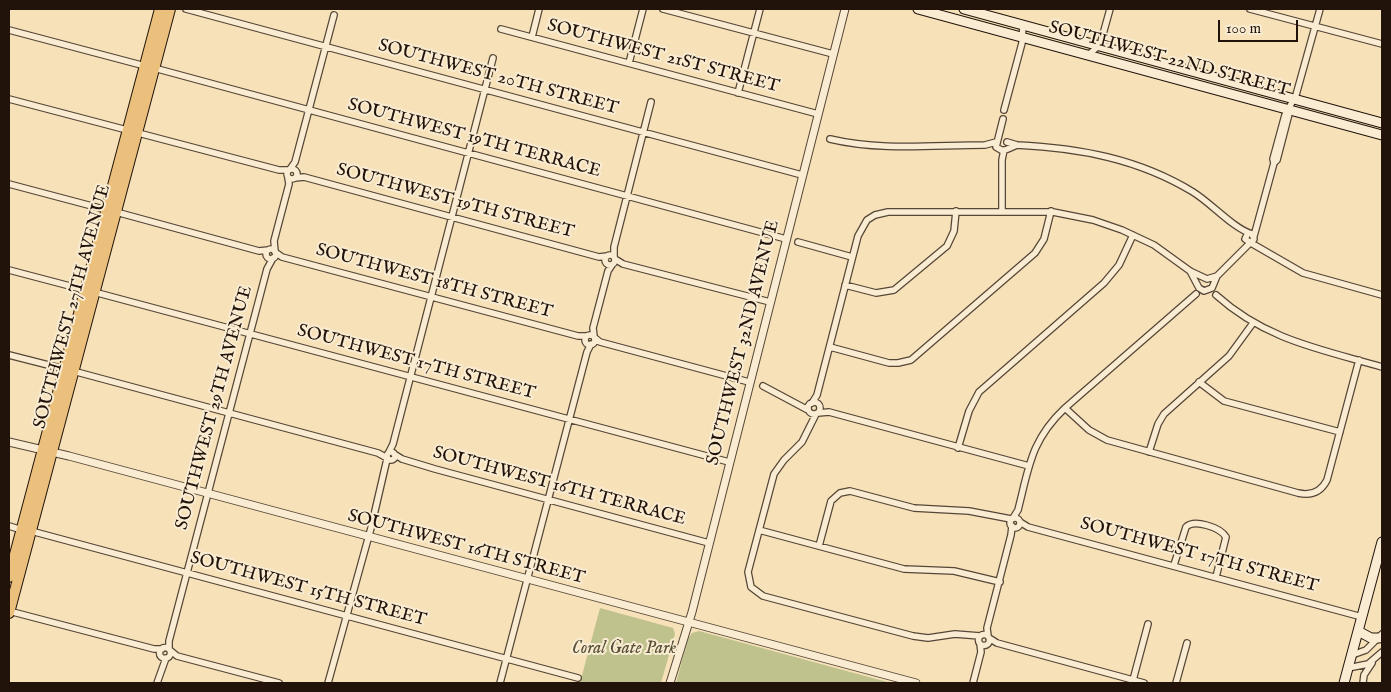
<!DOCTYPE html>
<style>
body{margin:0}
#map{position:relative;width:1391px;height:692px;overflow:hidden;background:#f6e1b9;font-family:"IM FELL English",serif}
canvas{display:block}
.frame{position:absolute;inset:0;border:10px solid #21130a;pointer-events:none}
.scale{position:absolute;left:1218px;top:20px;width:80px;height:22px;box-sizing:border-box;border:2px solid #21130a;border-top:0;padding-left:6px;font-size:15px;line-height:18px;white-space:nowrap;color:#21130a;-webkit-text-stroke:4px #f9ecd2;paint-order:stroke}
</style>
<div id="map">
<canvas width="1391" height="692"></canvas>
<div class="frame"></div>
<div class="scale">100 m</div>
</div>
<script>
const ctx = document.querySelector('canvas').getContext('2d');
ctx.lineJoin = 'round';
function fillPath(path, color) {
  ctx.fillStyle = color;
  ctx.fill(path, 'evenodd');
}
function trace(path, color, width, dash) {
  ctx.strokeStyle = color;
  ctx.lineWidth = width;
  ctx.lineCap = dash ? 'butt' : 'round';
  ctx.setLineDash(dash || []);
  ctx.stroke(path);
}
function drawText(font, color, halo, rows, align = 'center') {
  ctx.font = font + ' "IM FELL English",serif';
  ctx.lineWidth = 4;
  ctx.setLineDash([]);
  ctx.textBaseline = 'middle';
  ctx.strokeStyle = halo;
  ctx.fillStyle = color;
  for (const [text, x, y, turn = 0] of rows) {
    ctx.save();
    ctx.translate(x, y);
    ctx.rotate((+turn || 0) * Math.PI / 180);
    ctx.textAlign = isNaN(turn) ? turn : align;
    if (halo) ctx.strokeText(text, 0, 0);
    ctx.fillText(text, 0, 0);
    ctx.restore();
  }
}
fillPath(new Path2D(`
 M600 608 673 628 675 634 661 683H580Z
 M699 631 891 683H676L688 639 692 633Z`), '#bfc28d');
const minor = new Path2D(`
 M186 9 802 175
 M663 9 833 54
 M1250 9 1382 44
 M501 29 818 114
 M9 30 145 66
 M532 37 539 9
 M1088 55 1100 45 1110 9
 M629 63 643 9
 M154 68 786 239
 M738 93 760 9
 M9 99 279 170H288
 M1004 110 1022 43 1023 24
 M1003 119 996 147 1003 151 1017 145
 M830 139C880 151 934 145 985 145L996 142
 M1007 142 1017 145C1080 148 1139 159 1193 192 1211 203 1234 229 1252 234L1254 239 1251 243 1245 239 1248 233
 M1274 163 1273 159 1285 115 1296 95 1320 9
 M290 169 295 162 334 15
 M287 174a5 5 0 1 1 10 0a5 5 0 1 1-10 0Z
 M295 178 304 177 599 257 607 256
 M9 184 107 210
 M1002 211V160L1004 150
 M116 212 259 251 268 250
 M1254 236 1274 163 1277 160 1290 110
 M798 242 852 257
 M1251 243 1303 273 1382 295
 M266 254a5 5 0 1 1 10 0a5 5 0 1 1-10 0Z
 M275 251 274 241 289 184 288 178
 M275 252 282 257 578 336H586
 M605 260a5 5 0 1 1 10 0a5 5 0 1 1-10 0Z
 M614 257V247L651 102
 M615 259 623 264 770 302
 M9 270 85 290
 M1190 271 1199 288 1204 291 1212 288 1217 276
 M845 285 876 293 894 290 947 246 954 231 956 211
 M94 292 729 462
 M1216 295C1266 340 1320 349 1382 367
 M585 340a5 5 0 1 1 10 0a5 5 0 1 1-10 0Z
 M594 336 593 328 608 271 612 265
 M595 338 600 342 749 382
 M830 347 889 363H898L911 360 1035 253 1044 239 1051 211
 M9 355 64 369
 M73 371 378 453 387 458
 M1199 382 1224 401 1340 432
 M763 386 808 410
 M808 408a6 6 0 1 1 12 0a6 6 0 1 1-12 0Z
 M812 403 817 395 858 236 867 220 875 215 888 212H1053L1093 220 1122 230 1154 245 1190 271 1207 279 1217 276 1250 243
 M1065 408 1089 430 1107 440 1298 493C1311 496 1321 492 1327 480L1359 360
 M818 413 829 412 1029 466
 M816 414 802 442 784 460 774 474 748 572 751 587 763 596 913 636 928 638 955 634 980 636
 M958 448 969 411 979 392 1104 283 1119 265 1133 235
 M387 456a4 4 0 1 1 8 0a4 4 0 1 1-8 0Z
 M389 452 393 444 493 58
 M1149 452 1158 424 1164 414 1229 356 1253 323
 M394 454 402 459 435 469 709 543
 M1010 523a5 5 0 1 1 10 0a5 5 0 1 1-10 0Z
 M1013 518 1018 510C1029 467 1031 440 1065 408L1196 294
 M1020 522 1028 527 1362 617
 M9 526 22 530
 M759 530 904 569 954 571 1000 582
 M31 531 578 678
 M819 546 831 501 840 493 850 491 914 508 969 511 1011 519
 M1174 565 1186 527C1194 519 1220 527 1226 537L1216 577
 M9 611 154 649H162
 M978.5 640a5.5 5.5 0 1 1 11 0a5.5 5.5 0 1 1-11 0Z
 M988 636 987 628 1011 535 1012 526
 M989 638 997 643 1144 683
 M159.5 653a5.5 5.5 0 1 1 11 0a5.5 5.5 0 1 1-11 0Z
 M169 649V641L267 269 273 258
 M171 651 177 656 279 683
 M1352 655 1366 650 1382 634
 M1348 668 1368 664 1382 652
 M1133 680 1148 624
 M157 683 166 658
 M328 683 371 528 387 459
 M500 683 587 352 591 344
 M973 683 981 652 980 644
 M1176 683 1187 643
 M1363 683 1364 675 1372 663`);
const tertiary = new Path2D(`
 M9 442 69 456 916 683
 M670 683 692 612 845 9`);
const secondary = new Path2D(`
 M918 9 1382 135
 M964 9 1382 123
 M1358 631 1371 638H1379
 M1344 683 1382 542`);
const trunk = new Path2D(`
 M9 577 160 9
 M9 613 170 9`);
trace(minor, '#564636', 8);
trace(tertiary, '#564636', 9);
trace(secondary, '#21130a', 11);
trace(trunk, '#21130a', 12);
trace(minor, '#f9ecd2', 5.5);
trace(tertiary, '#f9ecd2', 7);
trace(secondary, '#f9ecd2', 9);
trace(trunk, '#ebc07c', 10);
drawText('18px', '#21130a', '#f9ecd2', [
 ["SOUTHWEST 21ST STREET",663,57,15],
 ["SOUTHWEST 22ND STREET",1169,60,15],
 ["SOUTHWEST 20TH STREET",498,78,15],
 ["SOUTHWEST 19TH TERRACE",474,139,15],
 ["SOUTHWEST 19TH STREET",455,202,15],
 ["SOUTHWEST 18TH STREET",434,282,15],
 ["SOUTHWEST 27TH AVENUE",73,307,-75],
 ["SOUTHWEST 32ND AVENUE",744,343,-76],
 ["SOUTHWEST 17TH STREET",416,363,15],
 ["SOUTHWEST 29TH AVENUE",215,408,-75],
 ["SOUTHWEST 16TH TERRACE",559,487,15],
 ["SOUTHWEST 16TH STREET",466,548,15],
 ["SOUTHWEST 17TH STREET",1199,556,15],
 ["SOUTHWEST 15TH STREET",308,590,15]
]);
drawText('italic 18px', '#585038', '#f9ecd2', [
 ["Coral Gate Park",624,649]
]);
</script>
